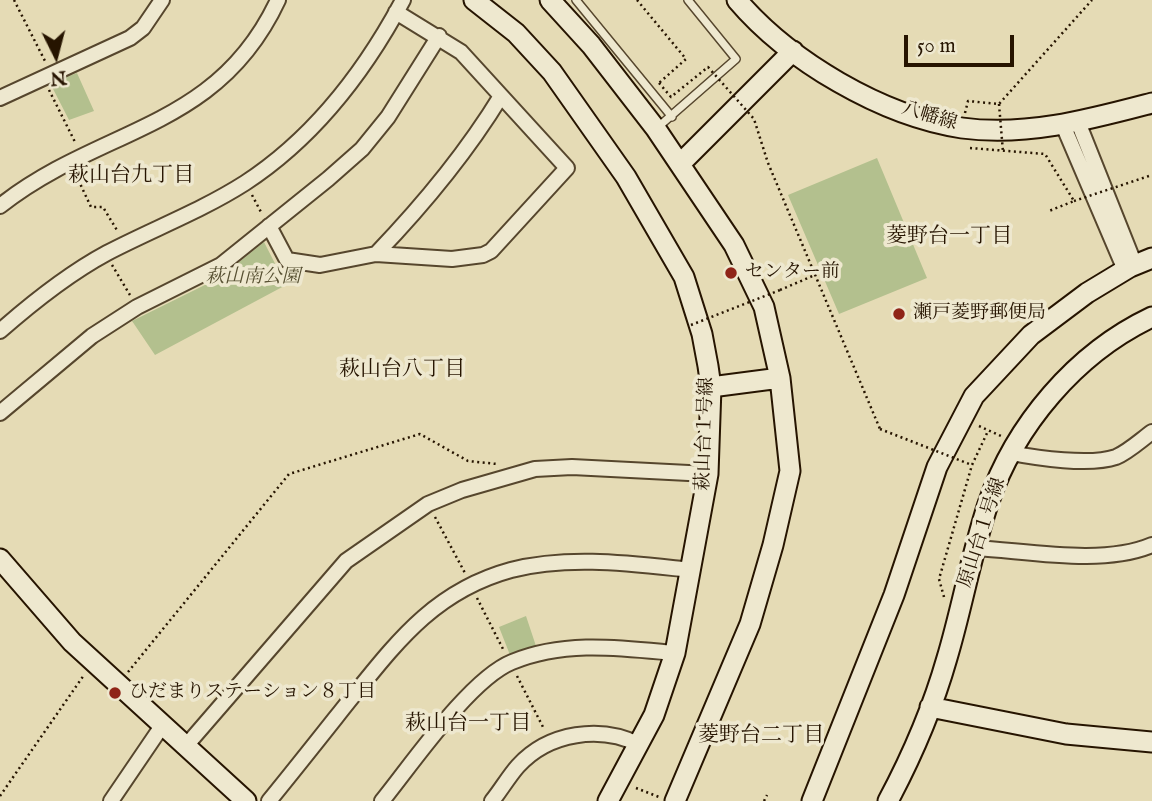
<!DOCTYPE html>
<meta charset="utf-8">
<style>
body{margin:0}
#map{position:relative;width:1152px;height:801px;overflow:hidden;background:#e5dbb5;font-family:"IM FELL English",serif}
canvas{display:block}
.north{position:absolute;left:21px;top:21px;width:70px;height:70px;-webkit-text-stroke:5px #eee8cf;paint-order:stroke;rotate:174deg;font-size:19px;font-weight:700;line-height:28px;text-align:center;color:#261400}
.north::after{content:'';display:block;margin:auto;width:24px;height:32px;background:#261400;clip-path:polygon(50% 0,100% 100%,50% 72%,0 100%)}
.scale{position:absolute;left:904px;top:35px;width:110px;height:32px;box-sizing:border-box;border:4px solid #261400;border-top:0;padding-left:9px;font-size:21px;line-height:24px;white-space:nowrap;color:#261400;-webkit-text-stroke:5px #eee8cf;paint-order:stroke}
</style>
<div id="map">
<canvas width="1152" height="801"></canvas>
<div class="north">N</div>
<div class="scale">50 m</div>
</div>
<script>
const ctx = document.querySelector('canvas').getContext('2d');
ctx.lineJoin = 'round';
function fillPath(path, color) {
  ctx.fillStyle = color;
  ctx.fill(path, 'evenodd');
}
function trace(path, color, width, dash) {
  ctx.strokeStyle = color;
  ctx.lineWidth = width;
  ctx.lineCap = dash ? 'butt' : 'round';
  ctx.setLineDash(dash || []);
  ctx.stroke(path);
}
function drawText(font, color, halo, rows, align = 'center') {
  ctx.font = font + ' "IM FELL English","Noto Serif JP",serif';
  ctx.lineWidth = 7;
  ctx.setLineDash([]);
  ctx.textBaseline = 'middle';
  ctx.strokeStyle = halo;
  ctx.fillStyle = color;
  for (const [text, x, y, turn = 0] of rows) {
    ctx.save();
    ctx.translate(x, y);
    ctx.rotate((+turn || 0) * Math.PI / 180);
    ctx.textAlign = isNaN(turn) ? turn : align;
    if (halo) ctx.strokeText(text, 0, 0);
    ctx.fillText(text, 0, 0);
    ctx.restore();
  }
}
fillPath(new Path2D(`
 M77 73 94 111 69 120 50 83Z
 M877 158 927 278 839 314 788 195Z
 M264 242 286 285 155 355 132 321 219 278Z
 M526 616 536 646 510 655 499 627Z`), '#b3c08e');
const lane = new Path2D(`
 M576 0 672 117
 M657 128 736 59 688 0`);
const street = new Path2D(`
 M0 98 130 38 143 28 162 0
 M1078 122 1135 265
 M1063 125 1125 270
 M0 206C101 126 217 131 278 0
 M269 226 287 260 320 265 376 254 452 259 483 255 491 251 567 168 461 52 396 12
 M376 254C424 204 465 155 501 96
 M0 331C33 302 68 274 107 253 153 229 201 211 245 183 314 138 364 73 403 0
 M0 413 92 336 137 307 221 265 328 179 362 149 388 117 439 36
 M1011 453C1037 458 1090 466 1116 457 1128 452 1141 440 1152 432
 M976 548C1028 551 1103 566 1152 545
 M185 747 346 561 428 504 462 490 535 469 572 467 708 474
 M111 801 162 726
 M269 801C296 768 322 735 349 701 396 643 434 591 511 570 570 555 633 564 692 570
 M382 801C412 764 470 679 512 662 565 640 621 648 675 653
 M492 801C501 790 509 776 518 766 549 732 601 725 640 745`);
const secondary = new Path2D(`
 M474 0 516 33 552 72 626 177 684 277 702 334 708 366 711 387 708 474 675 653 654 715 608 801
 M550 0 591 45 656 129 734 245 764 307 780 378 790 471 773 545 750 624 675 801
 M737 0C789 61 882 116 962 128 1026 137 1091 119 1152 103
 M680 164 793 51
 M711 387 780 378
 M0 559 72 642 246 801
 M930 707 1066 734 1152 742
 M812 801 894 595 937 467 974 396 1031 335 1087 293 1130 267 1152 258
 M888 801C912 756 933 707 947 658 962 608 971 555 988 504 1015 425 1076 353 1152 317`);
trace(lane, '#56462d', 10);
trace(street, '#56462d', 18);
trace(secondary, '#261400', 23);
trace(new Path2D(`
 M14 0 46 63
 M637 0 686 59 659 83
 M49 90 76 144
 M965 113 968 101 999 104 1092 0
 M970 148 1045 154 1074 201 1049 211
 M768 163 880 429
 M76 175 91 207H103L118 232
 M252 195 262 214
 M112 265 130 295
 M780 290 815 275
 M979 426 1001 436
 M435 517 465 573
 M944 597 939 579 972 465 988 431
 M477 598 504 651
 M128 672 289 474 420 434 468 461 497 464
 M517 676 544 729
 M636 788 659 797
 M0 796 84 675
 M764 801 767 795`), '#261400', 2.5, [2, 3.5]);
trace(lane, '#eee8cf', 7);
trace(street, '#eee8cf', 14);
trace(secondary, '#eee8cf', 19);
trace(new Path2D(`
 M659 83 671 97 708 67 754 119 768 163
 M999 104 1003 152
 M1074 201 1152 175
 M691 325 780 290
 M880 429 972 465`), '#261400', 2.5, [2, 3.5]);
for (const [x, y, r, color] of [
 [731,273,7,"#8f2418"],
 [899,314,7,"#8f2418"],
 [115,693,7,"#8f2418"]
]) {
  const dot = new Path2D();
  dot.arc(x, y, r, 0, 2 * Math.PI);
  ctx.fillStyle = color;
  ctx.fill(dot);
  trace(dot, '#eee8cf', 2.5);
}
drawText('19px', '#261400', '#eee8cf', [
 ["八幡線",929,117,17],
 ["萩山台１号線",706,434,-88],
 ["原山台１号線",983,533,-72]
]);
drawText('19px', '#261400', '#eee8cf', [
 ["センター前",745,273],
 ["瀬戸菱野郵便局",913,314],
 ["ひだまりステーション８丁目",129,693]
], 'left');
drawText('italic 19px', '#575032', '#eee8cf', [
 ["萩山南公園",253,278]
]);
drawText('21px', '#261400', '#eee8cf', [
 ["萩山台九丁目",131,177],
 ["菱野台一丁目",949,238],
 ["萩山台八丁目",402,371],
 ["萩山台一丁目",468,725],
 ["菱野台二丁目",761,737]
]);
</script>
